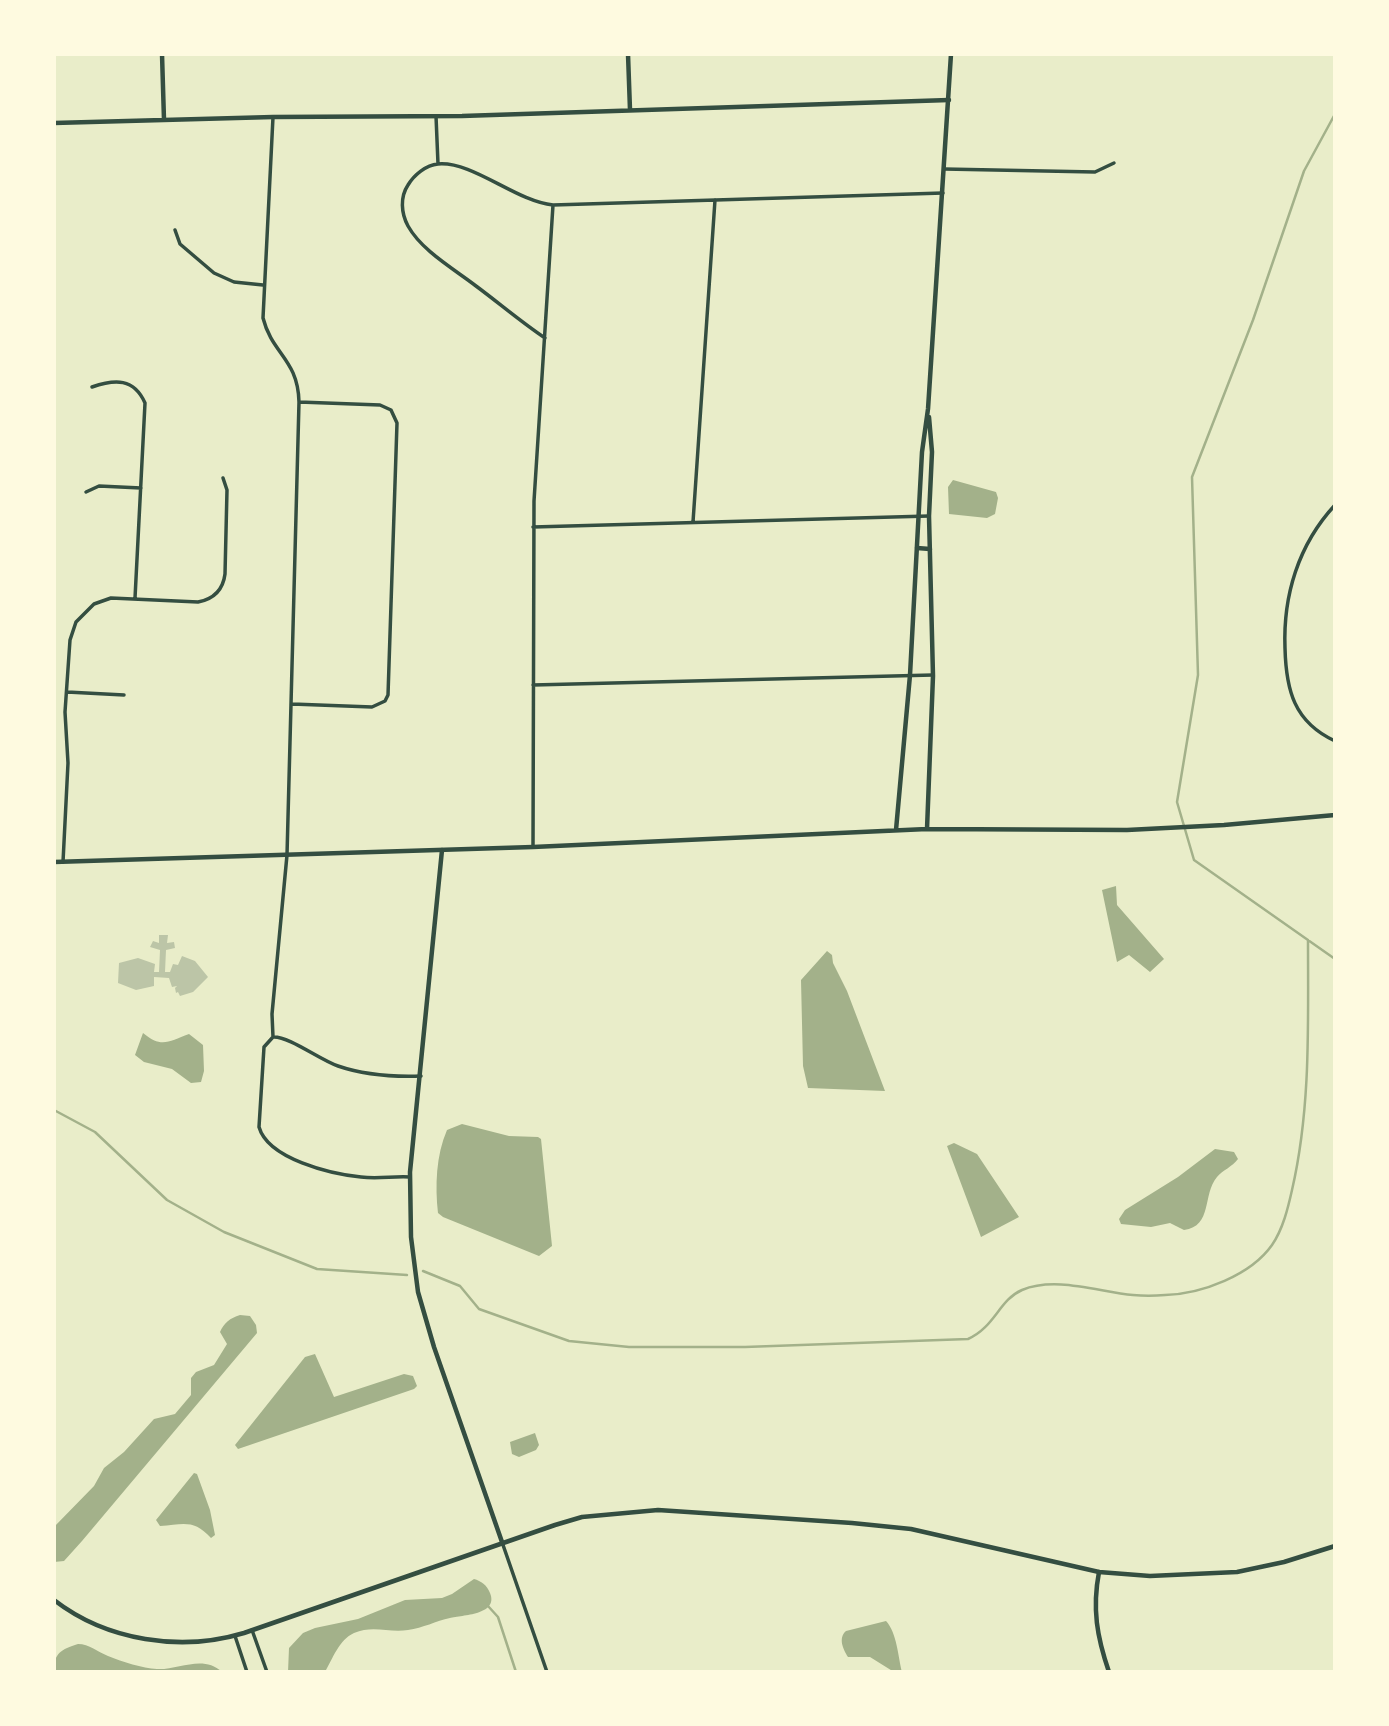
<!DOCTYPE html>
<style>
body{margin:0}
#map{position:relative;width:1389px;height:1726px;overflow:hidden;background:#e9edc9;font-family:Inter,sans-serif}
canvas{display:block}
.frame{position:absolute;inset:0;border:56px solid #fefae0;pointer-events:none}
</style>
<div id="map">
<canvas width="1389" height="1726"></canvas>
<div class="frame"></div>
</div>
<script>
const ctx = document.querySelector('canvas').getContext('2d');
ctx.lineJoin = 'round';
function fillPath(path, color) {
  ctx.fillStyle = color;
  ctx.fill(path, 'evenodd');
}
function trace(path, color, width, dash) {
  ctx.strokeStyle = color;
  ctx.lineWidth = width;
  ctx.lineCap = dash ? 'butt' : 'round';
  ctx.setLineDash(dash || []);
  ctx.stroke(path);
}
fillPath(new Path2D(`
 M953 480 996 492 998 498 995 514 987 518 949 514 948 487Z
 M1116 886 1117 905 1164 959 1150 972 1129 955 1117 962 1102 890Z
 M827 951 832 955 833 963 847 991 885 1091 808 1088 803 1066 801 980Z
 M143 1033C162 1049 169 1041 189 1034L203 1045 204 1071 201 1082 191 1083 172 1069 144 1062 135 1055Z
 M462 1124 509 1136 538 1137 541 1139 552 1246 539 1256 443 1217 438 1213C435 1186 436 1155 447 1130Z
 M954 1143 977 1154 1019 1217 981 1237 947 1146Z
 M1215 1149 1234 1152 1238 1159C1232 1167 1223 1170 1217 1177 1202 1195 1213 1226 1184 1230L1170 1223 1151 1227 1121 1224 1119 1219 1125 1210 1178 1177Z
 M240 1315 250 1316 256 1325 257 1333 82 1541 64 1561 54 1562V1527L94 1486 104 1468 124 1452 154 1419 175 1414 191 1395V1378L196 1372 214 1365 227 1344 220 1332C224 1323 230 1318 240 1315Z
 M315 1354 334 1397 404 1374 413 1376 417 1386 414 1389 238 1449 235 1445 305 1357Z
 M535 1433 539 1445 536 1450 519 1457 512 1454 510 1442Z
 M194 1473 197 1474 210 1510 215 1535 211 1538C194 1519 184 1524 160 1526L156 1520Z
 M474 1579C481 1581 487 1585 490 1593 499 1615 462 1615 450 1618 436 1621 423 1628 408 1630 389 1633 373 1625 354 1633 339 1640 333 1658 325 1672H288L289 1648 303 1633 315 1628 358 1619 405 1600 442 1598 452 1594Z
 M886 1621C897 1633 898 1656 902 1672H894L870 1657H848C843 1649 838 1638 846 1631Z
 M78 1644C89 1644 98 1652 108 1656 123 1662 142 1668 157 1669 179 1670 203 1654 222 1672H54C54 1652 61 1650 78 1644Z`), '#a3b18a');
trace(new Path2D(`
 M1335 114 1304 171 1253 320 1192 477 1198 675 1177 802 1194 860 1335 959
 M54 1110 95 1132 167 1200 224 1232 317 1269 407 1275
 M423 1271 460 1286 479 1309 569 1341 629 1347H745L968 1339C995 1327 999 1300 1022 1290 1056 1276 1099 1292 1133 1295 1143 1296 1154 1296 1165 1295 1202 1294 1251 1275 1272 1245 1283 1229 1288 1208 1292 1190 1311 1108 1308 1023 1308 940
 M488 1606 498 1617 516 1672`), '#a3b18a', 2.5);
fillPath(new Path2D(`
 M159 935H168L167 943 174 942 175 948 166 950 165 972H170L173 964 178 965 182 956 195 961 208 977 193 992 180 996 178 992 176 993 175 988 177 986 172 987 169 978 154 977V986L136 990 118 983 119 963 138 958 155 964 154 972H159L160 950 150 947 153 941 159 943Z`), '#bcc5a7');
trace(new Path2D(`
 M436 116 438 164
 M273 117 263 318C272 354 298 359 299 402L287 855 272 1014 273 1037
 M944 169 1095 172 1114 163
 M175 230 180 244 214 273 234 282 263 285
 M545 338C521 322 499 303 476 286 454 269 422 251 408 226 401 213 400 197 408 185 414 175 426 165 438 164 473 161 515 201 553 205L943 193
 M92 387C115 379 134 378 145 403L135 598
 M86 492 99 486 141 488
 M1335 505C1298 545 1283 596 1285 648 1286 690 1294 722 1335 741
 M693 522 715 200
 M533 527 929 516
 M533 685 933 675
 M67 692 124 695
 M292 704 372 707 385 701 388 695 397 423 391 410 380 405 299 402
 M533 847 534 501 553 205
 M63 862 68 763 65 712 70 640 76 622 94 604 111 598 198 602C214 599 223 590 225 574L227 490 223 478
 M273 1037 264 1047 259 1127C268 1159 331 1174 361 1177 378 1179 394 1176 410 1177
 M273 1037C289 1036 320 1060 338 1066 364 1075 393 1077 421 1076
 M502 1542 547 1672
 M252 1630 267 1672
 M235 1636 247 1672`), '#344e41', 3.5);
trace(new Path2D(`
 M162 54 164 120
 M628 54 630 110
 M54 123 273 117 462 116 949 100
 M917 548 930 549
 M442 850 410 1172 411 1237 418 1292 434 1347 502 1542
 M1099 1572C1092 1609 1097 1637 1109 1672`), '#344e41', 4.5);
trace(new Path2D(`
 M927 829 933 676 929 516 932 452 929 417
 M896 830 910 675 922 452 928 409 951 54
 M54 862 533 847 927 829 1127 830 1224 825 1335 815
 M54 1600C107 1641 181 1652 244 1633L555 1525 582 1517 658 1510 852 1523 911 1529 1099 1572 1150 1576 1237 1572 1284 1562 1335 1546`), '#344e41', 4.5);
</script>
